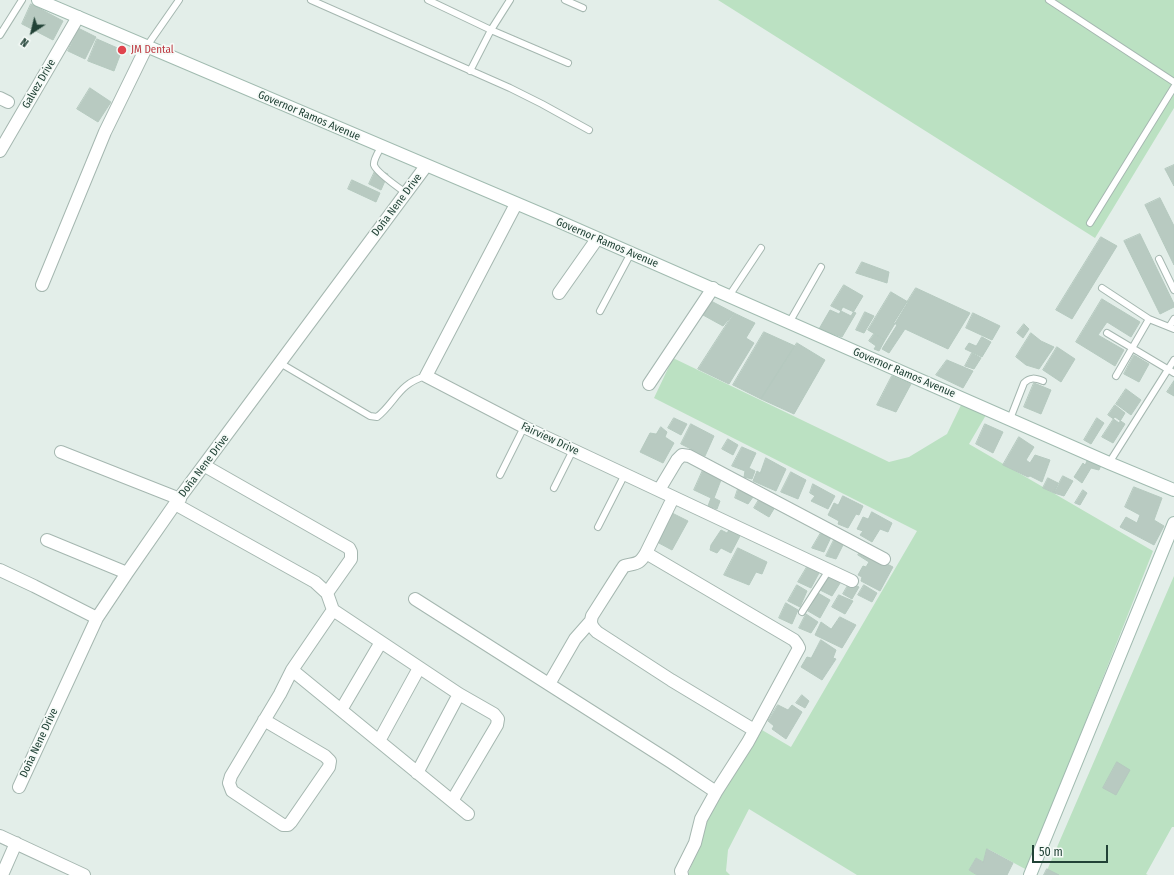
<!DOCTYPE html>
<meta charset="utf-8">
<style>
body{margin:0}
#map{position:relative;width:1174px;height:875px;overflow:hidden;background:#e3eee9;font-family:"Fira Sans Condensed",sans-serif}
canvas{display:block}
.north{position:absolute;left:12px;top:12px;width:40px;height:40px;-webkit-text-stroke:3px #f5faf7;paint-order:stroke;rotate:215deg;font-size:11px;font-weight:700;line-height:16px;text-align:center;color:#214236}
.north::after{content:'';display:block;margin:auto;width:14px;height:18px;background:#214236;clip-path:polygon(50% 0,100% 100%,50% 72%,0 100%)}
.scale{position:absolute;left:1032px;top:845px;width:76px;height:18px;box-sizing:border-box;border:2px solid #214236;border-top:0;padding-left:5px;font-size:12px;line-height:14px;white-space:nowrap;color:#214236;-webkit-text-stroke:3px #f5faf7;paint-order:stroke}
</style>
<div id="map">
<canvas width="1174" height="875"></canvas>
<div class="north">N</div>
<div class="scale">50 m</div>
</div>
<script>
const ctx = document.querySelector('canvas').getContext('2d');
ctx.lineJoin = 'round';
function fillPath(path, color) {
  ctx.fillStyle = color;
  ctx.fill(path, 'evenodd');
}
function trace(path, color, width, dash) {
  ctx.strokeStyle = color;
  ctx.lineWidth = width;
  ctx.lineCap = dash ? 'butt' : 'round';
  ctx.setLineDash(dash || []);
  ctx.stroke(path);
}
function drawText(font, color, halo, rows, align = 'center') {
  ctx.font = font + ' "Fira Sans Condensed",sans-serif';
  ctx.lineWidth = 3.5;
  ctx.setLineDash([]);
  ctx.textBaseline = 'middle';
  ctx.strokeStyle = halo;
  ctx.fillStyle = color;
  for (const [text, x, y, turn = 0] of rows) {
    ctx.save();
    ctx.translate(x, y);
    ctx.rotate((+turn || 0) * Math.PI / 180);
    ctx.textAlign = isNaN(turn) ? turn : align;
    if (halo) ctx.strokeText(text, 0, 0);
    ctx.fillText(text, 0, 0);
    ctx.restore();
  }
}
fillPath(new Path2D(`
 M718 0H1174V108L1095 238Z
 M673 358 889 462 909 457 947 434 962 403 986 415 969 444 1153 551 1027 870 988 849 983 862 976 858 969 870 977 875H857L749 809 728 850 726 871 730 875H689L688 874 699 846 704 822 720 796 762 730 791 747 917 531 654 398Z
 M1174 576V827H1172L1146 874 1148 875H1045Z`), '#bbe1c2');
const building = new Path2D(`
 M31 4 63 21 53 40 22 24Z
 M78 28 96 37 85 59 68 51Z
 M97 39 122 50 114 71 88 61Z
 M90 88 111 102 98 122 77 109Z
 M1174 165V186L1165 169Z
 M376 169 388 174 381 190 369 184Z
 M352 180 380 193 376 202 348 189Z
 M1160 198 1174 226V265L1145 205Z
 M1140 234 1174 304V307L1160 314 1124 241Z
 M1101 237 1117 246 1072 319 1056 310Z
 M862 262 889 272 887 283 856 273Z
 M844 285 863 296 851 316 831 306Z
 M916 288 970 313 948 349 905 329 889 353 882 349 897 325 894 323Z
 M891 292 908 302 885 340 868 330Z
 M1102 299 1140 322 1131 337 1107 322 1098 335 1124 350 1115 366 1076 342Z
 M711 301 734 313 723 326 703 315Z
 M843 307 856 313 842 337 819 329 830 310 839 314Z
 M865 312 874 316 864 333 856 330Z
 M734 313 755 323 746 338 754 343 729 384 698 369Z
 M973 313 1000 326 992 340 966 328Z
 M1024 324 1029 329 1023 338 1017 333Z
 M764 332 795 346 761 399 733 385Z
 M1031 333 1041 341 1054 347 1039 369 1026 365 1016 357Z
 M874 334 885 340 879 351 874 349 876 346 869 341Z
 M982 337 991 342 982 357 965 349 969 343 976 346Z
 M797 343 825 360 794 414 761 399Z
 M1057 347 1075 359 1061 382 1043 370Z
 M972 353 981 358 974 369 965 366Z
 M1134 355 1149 364 1139 382 1124 374Z
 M947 360 973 371 963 388 936 375Z
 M892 376 911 384 896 412 877 405Z
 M1174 381V396L1167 392Z
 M1034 383 1051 390 1041 414 1024 407Z
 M1126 389 1141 400 1131 415 1116 404Z
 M1115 405 1125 413 1119 423 1108 415Z
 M1115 417 1125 424 1113 443 1102 437Z
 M674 418 687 424 681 435 668 428Z
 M1097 418 1104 423 1091 444 1084 440Z
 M691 424 714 436 705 456 681 444Z
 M985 424 1003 432 993 453 976 444Z
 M661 427 667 432 665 437 674 443 663 463 640 452 650 433 656 434Z
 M1019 437 1034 447 1026 460 1030 463 1035 455 1050 460 1042 482 1030 476 1028 477 1003 465Z
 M728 439 738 445 733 455 722 449Z
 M742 447 756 453 749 468 755 471 752 479 744 477 745 471 732 466Z
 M766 458 786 469 776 491 753 481 757 471 760 473Z
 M1088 459 1101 465 1099 470 1091 468 1082 483 1074 477 1083 463 1085 465Z
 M703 470 721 480 714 498 720 501 717 509 708 506 711 498 694 490Z
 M791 472 806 480 798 499 781 492Z
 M1063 476 1073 481 1064 496 1054 493Z
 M1048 478 1058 483 1054 493 1043 488Z
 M813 484 835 496 828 509 811 501 815 496 810 493Z
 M1134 487 1162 498 1154 520 1164 526 1154 545 1120 527 1126 517 1137 523 1140 515 1125 507Z
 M738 489 753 497 748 504 735 498Z
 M1083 490 1087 493 1080 505 1075 503Z
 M843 496 863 506 859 515 856 514 848 528 838 524 839 521 828 515 834 503 838 505Z
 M760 498 775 507 769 517 754 508Z
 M872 512 892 523 888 532 880 529 872 542 860 535 863 531 857 529 863 517 868 519Z
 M672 513 688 521 672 550 657 542Z
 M730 528 741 534 731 553 721 548 717 553 710 550 711 545 721 530 727 533Z
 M822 531 832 535 824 552 812 548Z
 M835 538 844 543 836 559 826 556Z
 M738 548 767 562 762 574 756 572 749 585 724 575Z
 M861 551 893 567 880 591 861 581 862 577 858 575 863 566 866 567 869 562 858 555Z
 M807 567 819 573 811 588 798 582Z
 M830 575 842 580 832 596 820 590Z
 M850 582 859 587 852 599 843 594Z
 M797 585 807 591 800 607 788 601Z
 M864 585 877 593 872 602 858 595Z
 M818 593 830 600 820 618 808 611Z
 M839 595 853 601 845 614 832 607Z
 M786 603 798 610 792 624 779 618Z
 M806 614 818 622 811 633 799 628Z
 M840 617 856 625 842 648 815 635 821 622 831 629Z
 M821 640 836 650 833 658 836 659 822 680 801 667 807 657 811 658Z
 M802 695 809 701 805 708 796 703Z
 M778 705 788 710 792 705 802 712 786 739 772 729 774 726 768 721Z
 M1117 762 1130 770 1116 795 1103 788Z
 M987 849 1013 863 1007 875H977L969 870 976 858 983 862Z
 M1047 869 1059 875H1044Z`);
fillPath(building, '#b8cac1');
trace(building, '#b5c9bf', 1);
const service = new Path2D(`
 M311 0 510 88 542 104 589 130
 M428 0 491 30 568 63
 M565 0 583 8
 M1049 0 1174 82
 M0 35 22 0
 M147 46 179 0
 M470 71 491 30 510 0
 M381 147C379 151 373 160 374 165 376 172 399 188 406 193
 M1090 223 1174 87
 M1159 259 1174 290
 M1102 288 1149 319
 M729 296 761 248
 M600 311 631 253
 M1174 319 1169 327 1174 329
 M789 323 821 267
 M1107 333 1174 373
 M280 363 370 416 377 417C389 408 395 395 406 386 412 381 419 378 426 376
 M1116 376 1149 319 1169 327
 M1010 419 1024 383C1030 377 1035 378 1043 381
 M1109 463 1174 360
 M500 475 524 427
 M554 488 573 450
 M598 527 625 474
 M802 612 829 570`);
const minor = new Path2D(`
 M0 98 8 102
 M0 151 78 17
 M516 204 426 376 524 427 852 581
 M42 285 105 132 147 46
 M559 293 597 239
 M649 384 713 288
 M61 452 180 499
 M205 466 349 548 351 552V559L327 593
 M659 490 677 460 682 455 689 456 884 559
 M673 498 646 553 794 640 797 644 799 648 748 742 716 792 701 819 695 843 681 871 682 875
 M175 504 315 582 327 593 333 610 459 694 494 714 498 719 497 725 452 801
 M47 540 127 573
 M646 553C639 565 636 563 624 566L620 572 592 616C590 623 591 626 597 632L671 680 754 730
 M0 570 34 586 97 618
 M415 599 671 762 716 792
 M292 670 468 814
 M549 684 575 639 590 622
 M341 710 381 642
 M264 720 325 756 330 761 329 767 291 822 288 825H283L232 791 229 783 231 776 280 694 292 670 333 610
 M379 741 419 668
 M417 773 459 694
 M19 787 97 618 127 573 175 504 426 166
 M0 836 84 875
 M2 875 16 843`);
const secondary = new Path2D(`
 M38 0 558 221 1109 463 1174 490
 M1030 875 1174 523`);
trace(service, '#a5b7b0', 8);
trace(minor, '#a5b7b0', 14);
trace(secondary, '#a1bbb0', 14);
trace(service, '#fff', 6);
trace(minor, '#fff', 12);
trace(secondary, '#fff', 12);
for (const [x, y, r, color] of [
 [122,50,5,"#e0444e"]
]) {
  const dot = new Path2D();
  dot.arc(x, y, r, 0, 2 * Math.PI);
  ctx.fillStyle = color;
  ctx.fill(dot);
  trace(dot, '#f5faf7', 1.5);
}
drawText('11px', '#be3a42', '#f5faf7', [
 ["JM Dental",131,50]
], 'left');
drawText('11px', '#214236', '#f5faf7', [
 ["Galvez Drive",39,84,-60],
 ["Governor Ramos Avenue",309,116,23],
 ["Doña Nene Drive",397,205,-53],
 ["Governor Ramos Avenue",607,243,23],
 ["Governor Ramos Avenue",904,373,23],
 ["Fairview Drive",550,439,25],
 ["Doña Nene Drive",204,466,-53],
 ["Doña Nene Drive",39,743,-65]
]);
</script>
